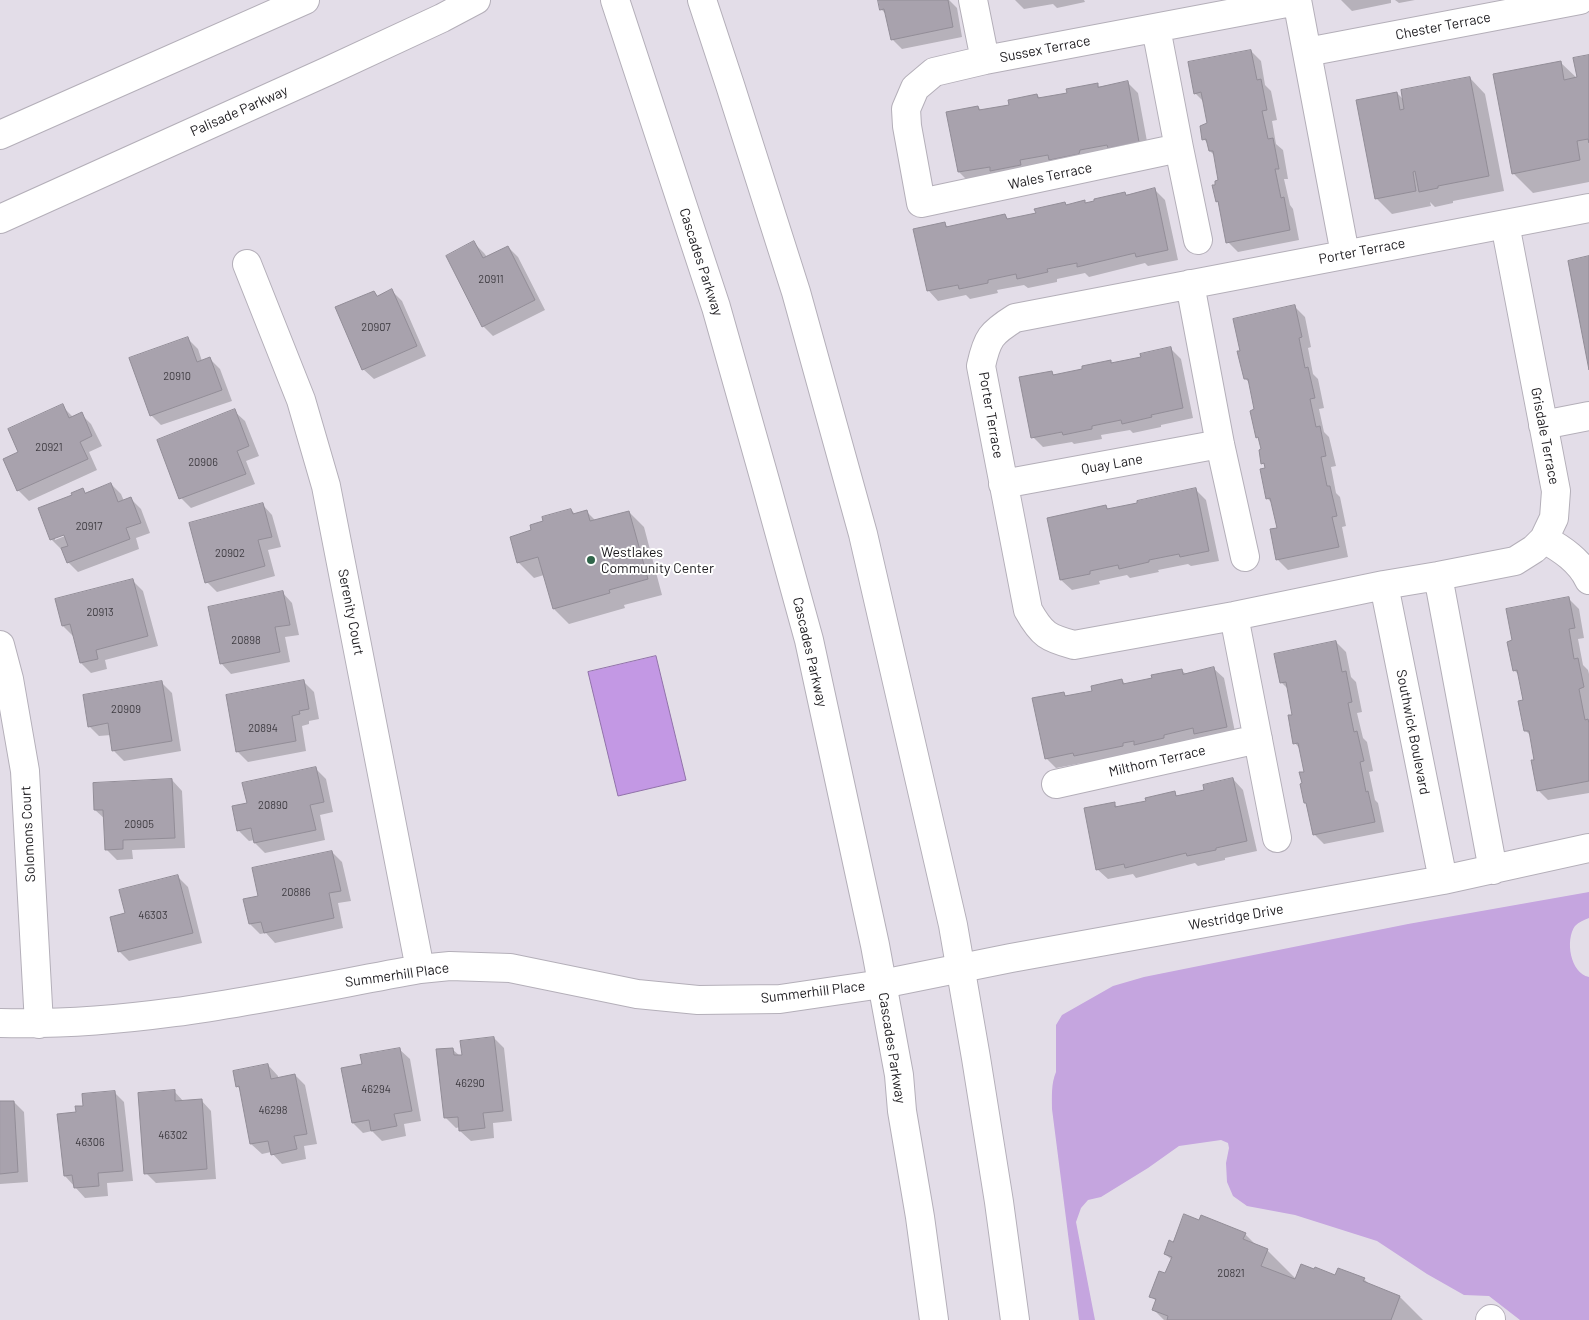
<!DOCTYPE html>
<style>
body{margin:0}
canvas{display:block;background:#e3dde8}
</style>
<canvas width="1589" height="1320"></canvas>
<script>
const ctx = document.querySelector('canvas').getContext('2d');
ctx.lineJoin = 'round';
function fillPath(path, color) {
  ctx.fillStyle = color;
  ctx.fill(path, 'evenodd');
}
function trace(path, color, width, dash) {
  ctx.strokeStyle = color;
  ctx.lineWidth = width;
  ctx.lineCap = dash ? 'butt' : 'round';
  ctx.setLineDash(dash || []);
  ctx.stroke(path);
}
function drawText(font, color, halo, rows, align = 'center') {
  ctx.font = font + ' Barlow,sans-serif';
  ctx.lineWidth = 4;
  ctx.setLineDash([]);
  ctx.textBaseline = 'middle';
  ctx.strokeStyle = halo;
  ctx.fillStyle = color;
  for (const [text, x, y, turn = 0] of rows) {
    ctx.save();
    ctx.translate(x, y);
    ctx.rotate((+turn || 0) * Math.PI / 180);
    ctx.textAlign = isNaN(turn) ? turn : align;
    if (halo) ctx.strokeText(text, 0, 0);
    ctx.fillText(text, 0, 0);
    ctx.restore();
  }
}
fillPath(new Path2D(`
 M1589 892V918C1584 920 1579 922 1575 926 1565 940 1570 973 1589 977V1320H1520L1489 1296 1464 1295 1427 1274 1377 1241 1295 1215 1247 1206 1233 1196 1227 1182 1226 1163 1229 1148 1228 1143 1221 1140 1179 1146 1148 1168 1101 1197 1088 1200 1081 1208 1076 1222 1095 1320H1079L1052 1109C1052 1096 1051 1084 1056 1072V1025L1062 1015 1113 986 1144 977 1408 924Z`), '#c5a5df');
const water = new Path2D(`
 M656 656 686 780 618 796 588 672Z`);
fillPath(water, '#c398e4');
trace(water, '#9172a9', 1);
fillPath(new Path2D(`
 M879 0H949L957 8 962 37 902 49 892 39 887 15 881 9Z
 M1015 0H1084L1085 2 1057 8 1053 4 1024 9Z
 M1341 0H1391V3L1352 11Z
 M1395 0H1415L1399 3Z
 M1251 51 1261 61 1265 85 1271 91 1277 120 1272 121 1276 144 1283 150 1288 179H1284L1290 205 1293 209 1299 240 1238 252 1228 242 1220 205 1217 201V186L1220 181 1215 156 1210 151 1208 144 1204 139 1208 123 1204 102 1195 93Z
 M1589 56V182L1533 193 1513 173 1560 62 1579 80Z
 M1470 78 1485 94 1504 191 1453 201V203L1435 207 1430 202 1431 206 1392 214 1376 198 1397 93 1404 100Z
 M1128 83 1138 93 1149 152 969 182 959 172 978 107 982 111 1010 106 1037 95 1041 99 1069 94 1097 84 1100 88Z
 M1154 189 1165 200 1178 260 1148 266 1145 263 1089 277 1085 273 1057 279V282L1028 288 1024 285 997 290 998 293 970 299 966 295 938 301 928 290 945 224 949 228 1005 216 1009 220 1084 202 1087 204 1125 193 1127 196Z
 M474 243 484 253 487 257 508 247 518 257 545 310 493 336 483 326Z
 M392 291 402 301 426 356 374 379 363 369 374 292 378 297Z
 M1295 307 1305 317 1311 347 1308 348 1313 374 1318 379 1324 408 1319 409 1324 432 1329 437 1336 466 1331 467 1336 493 1340 497 1346 526 1342 527 1348 557 1288 570 1278 560 1271 530 1278 529 1273 504 1268 499 1267 470 1263 463V450L1261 441 1257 437 1255 410 1250 384 1245 378Z
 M188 339 198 349 202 361 210 359 220 369 232 401 161 425 151 415Z
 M1171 349 1181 359 1193 418 1161 425V427L1133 433 1130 430 1101 435 1102 439 1074 444 1072 442 1043 447 1033 437 1051 372 1055 376 1084 370 1110 361 1113 364 1143 358Z
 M62 406 73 417 81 414 91 424 102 446 89 452 97 470 29 501 18 490 5 459 20 453Z
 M234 411 245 421 259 456 246 461 255 484 191 508 181 498Z
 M111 484 121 494 124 501 131 499 141 509 150 533 136 538 139 549 78 572 68 562 63 549H61L51 539 73 496 82 490 86 494ZM70 534 55 540V537Z
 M1196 490 1206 500 1219 561 1191 566 1188 564 1158 570 1159 572 1130 578 1127 575 1099 581 1100 584 1072 590 1061 580 1106 506 1109 510Z
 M262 504 272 515 281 547 268 550 275 576 217 592 207 582Z
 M571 510 575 514 586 511 596 521 629 512 644 527 662 595 624 605 625 608 569 624 554 609 544 575 534 578 518 562 533 531Z
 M133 581 143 591 158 646 105 660 107 669 91 673 81 663 74 636H73L63 626 56 600Z
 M282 592 292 603 299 635 285 637 290 662 231 674 221 663Z
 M1569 599 1579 609 1584 638 1578 639 1583 665 1588 670 1589 674V793L1548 800 1538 790 1536 761 1531 736 1526 731 1524 701 1519 675 1514 670Z
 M1336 642 1346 652 1351 677 1356 682 1362 712 1357 713 1363 738 1367 742 1373 771 1369 772 1375 800 1378 803 1384 832 1324 844 1314 834 1308 806 1305 802 1303 784 1305 773 1300 749 1295 743 1294 716 1288 689 1281 682Z
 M1213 668 1224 678 1236 737 1085 766 1082 763 1056 768 1046 758 1063 693 1067 697 1094 692 1122 680 1126 685 1154 679 1181 670 1186 674Z
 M304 682 314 692 319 719 309 721V724L302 726 306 751 248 762 237 751Z
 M162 683 172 693 181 751 124 761 114 751 111 735 99 736 89 726Z
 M316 769 326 779 333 812 320 815 325 840 265 853 255 843V840L249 841 239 831 233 807 248 804Z
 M1233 779 1243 790 1257 851 1225 858V860L1198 866 1195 863 1136 878 1133 874 1108 879 1097 869 1114 803 1118 808 1147 802 1174 793 1178 797 1206 791Z
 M172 780 182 791 185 848 132 850 133 859 117 860 107 850 105 819 95 810Z
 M332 852 342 862 351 901 338 903 343 928 275 943 266 933 260 934 250 924 259 897Z
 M178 877 188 887 202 943 129 961 119 951 126 914Z
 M494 1038 504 1048 512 1121 493 1123 494 1138 471 1141 460 1131V1127L456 1128 445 1117 452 1049 460 1056H463Z
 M399 1049 410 1059 421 1121 404 1124 406 1136 382 1141 372 1131 363 1133 353 1123 364 1065Z
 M268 1065 278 1076V1079L295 1075 305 1085 317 1144 304 1146 306 1159 282 1164 271 1152 262 1154 251 1144 241 1090 237 1086Z
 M174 1091 184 1102 201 1100 211 1111 216 1179 156 1183 146 1173Z
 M114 1092 124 1102 133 1181 107 1183 108 1196 85 1198 65 1176 77 1113 85 1107Z
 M14 1102 24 1112 28 1182 0 1184V1103Z
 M1245 1234 1257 1246 1267 1250 1296 1279 1335 1276 1364 1279 1370 1285 1400 1297 1423 1320H1164L1154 1310 1157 1302 1151 1296 1166 1275 1172 1260 1165 1254 1174 1244Z`), '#0003');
const building = new Path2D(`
 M878 0H948L953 27 891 40 884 9 880 10Z
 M1251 50 1257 80 1261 79 1267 110 1262 111 1268 139 1273 138 1279 169H1275L1281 198 1284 197 1290 230 1226 243 1218 201 1216 202 1212 185H1215V181L1218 180 1213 151H1209L1206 139 1202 140 1200 126 1207 123 1201 92 1194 94 1188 62Z
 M1589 55V143L1588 139 1577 141 1580 160 1512 174 1493 74 1561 61 1564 80 1577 77 1573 58Z
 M1470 77 1489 176 1438 186V188L1419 192 1415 171 1413 172 1416 191 1375 199 1356 100 1397 92 1400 110 1404 109 1401 90Z
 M1128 81 1139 142 1108 148 1107 145 1080 150 1079 154 1049 160 1048 155 1020 160 1021 165 990 171V167L958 172 946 112 978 106 979 110 1009 105 1008 100 1037 94 1038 98 1067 93 1066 89 1098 83V87Z
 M1155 188 1168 250 1136 257 1135 253 1077 267V263L1047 269 1048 272 1017 279 1016 274 988 280V283L959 289 958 285 927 291 913 229 945 222 946 227 1005 214 1007 219 1036 213 1034 209 1065 202 1066 205 1085 200V203L1094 201V199L1125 192 1126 195Z
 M474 241 483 258 508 246 535 300 482 327 446 256Z
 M1589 256V370L1568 261Z
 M392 289 417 346 362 370 335 307 374 291 377 296Z
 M1295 305 1302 337 1299 338 1305 368 1308 367 1315 398 1310 399 1316 427 1320 426 1326 456 1321 457 1327 486H1330L1337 516 1332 517 1339 547 1276 560 1270 529 1277 528 1270 498 1266 499 1260 469 1265 468 1264 463 1261 464 1259 450 1261 449 1258 437 1256 438 1250 411 1254 409 1248 379H1244L1237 351H1240L1233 319Z
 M188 337 197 362 210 357 222 390 150 416 129 358Z
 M1171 347 1183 408 1151 415 1152 417 1122 424 1121 420 1092 426V429L1063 435 1062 432 1031 438 1019 377 1052 371 1053 375 1082 369V366L1111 360V363L1141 357 1140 354Z
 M63 404 69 418 82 412 92 436 80 442 88 459 17 491 3 459 18 452 8 429Z
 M235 409 249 446 237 451 246 474 179 499 157 440Z
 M111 483 118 502 131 497 141 523 126 528 130 539 67 563 61 548 68 546 64 535 50 540 38 508 72 495 71 493 83 488 85 493Z
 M1196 488 1209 551 1180 557 1179 554 1149 560V562L1119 569 1118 565 1090 571V574L1060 580 1047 518 1106 505 1107 509 1137 503V501Z
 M263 503 272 537 258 540 265 566 205 583 189 523Z
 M571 509 573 514 587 510 590 521 629 511 648 579 609 590 610 593 553 609 538 557 517 563 510 537 531 530 530 525 543 521 542 517Z
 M133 579 148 636 96 650 98 659 80 663 70 624 62 626 55 599Z
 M283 591 290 625 275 627 280 652 220 664 208 607Z
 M1569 597 1575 628 1569 629 1574 659 1578 658 1584 687 1579 689 1585 720 1588 719 1589 723V781L1537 791 1531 760H1534L1529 731H1524L1518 701 1523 700 1517 670 1513 671 1507 642 1512 640 1506 609Z
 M1336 641 1342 672 1346 671 1352 702 1348 703 1354 732 1357 731 1364 761 1360 762 1366 792 1368 791 1375 822 1313 835 1306 803H1304L1300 784 1302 783 1299 772H1304L1298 743 1293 744 1288 715H1292L1286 682 1280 683 1274 654Z
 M1214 667 1227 727 1194 734 1193 728 1164 735V738L1134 745V741L1123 743V746L1074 756 1073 753 1045 759 1032 698 1064 692 1065 696 1092 691 1091 686 1122 679 1123 684 1152 678 1151 675 1182 669 1183 674Z
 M304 680 309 709 299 711 300 714 292 716 296 741 236 752 226 695Z
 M162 681 172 741 112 751 108 723 88 727 83 695Z
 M316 767 324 802 310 805 316 830 254 843 251 828 237 831 232 806 247 803 242 783Z
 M1233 778 1247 841 1216 848V850L1187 856 1186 853 1125 868 1124 864 1096 870 1084 808 1115 802V807L1146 801 1145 798 1175 791 1176 796 1204 790 1203 785Z
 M172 779 175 838 123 840V849L105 850 103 810H94L93 783Z
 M332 851 341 891 329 893 334 918 264 933 261 922 249 924 243 899 258 896 252 868Z
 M178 875 193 933 118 952 110 917 125 913 119 890Z
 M494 1037 503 1111 483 1113 485 1128 459 1131 458 1117 444 1118 436 1049 453 1048 454 1055H462L460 1041Z
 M400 1048 412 1111 394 1114 397 1126 371 1131 369 1120 352 1123 341 1068 362 1064 360 1055Z
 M268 1064 271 1079 295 1074 307 1134 294 1136 297 1149 271 1155 268 1141 250 1144 239 1086 236 1087 233 1071Z
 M175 1090V1101L202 1099 207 1169 144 1174 138 1093Z
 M115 1091 123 1171 98 1173 99 1186 74 1188 72 1175 64 1176 57 1114 76 1112 75 1106H83L82 1094Z
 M0 1101H14L18 1172 0 1174Z
 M1184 1214 1199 1220 1201 1215 1246 1233 1243 1239 1268 1249 1261 1266 1295 1279 1301 1264 1314 1269 1315 1267 1335 1275 1338 1268 1365 1278 1363 1281 1400 1296 1391 1320H1167L1168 1316 1152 1310 1156 1299 1149 1297 1159 1271 1165 1273 1172 1257 1164 1254 1169 1240 1173 1242Z`);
fillPath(building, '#a8a2ad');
trace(building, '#928d97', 1);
const minor = new Path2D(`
 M973 0 985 60
 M1297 0 1345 254
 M1156 28 1179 148 1198 240
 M1307 52 1580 0
 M1179 148 921 203 907 126 906 109 915 88 934 72 985 60 1297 1
 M1505 224 1556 491 1554 518 1544 539 1534 549 1515 561 1438 576 1384 585 1234 616 1074 645C1048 638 1042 635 1028 610L981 366C987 338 991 333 1015 318L1589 208
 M247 264 301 400 326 486 420 969
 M1190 284 1220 444 1245 557
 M1543 425 1589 416
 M1003 484 1220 444
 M1544 539C1562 549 1580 561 1589 580
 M1438 576 1493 870
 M1384 585 1443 880
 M1234 616 1277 838
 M0 645 9 679 25 771 39 1024
 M1056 784 1258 739
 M0 1023C142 1027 281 994 420 969L450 966 510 968 637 994 698 1000 780 999 882 984 1011 958 1443 880 1589 848
 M1490 1320 1491 1319`);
const secondary = new Path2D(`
 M615 0 716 307 766 484 809 640 875 945 899 1075 902 1111 920 1217 934 1320
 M702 0 730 85 796 292 863 534 953 925 976 1058 999 1202 1015 1320
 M0 135 305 0
 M0 219 328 71 442 18 476 0`);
trace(minor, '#b4afb9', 30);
trace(secondary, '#b4afb9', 30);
trace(minor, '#fff', 28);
trace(secondary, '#fff', 28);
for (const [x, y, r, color] of [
 [591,560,5,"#30654a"]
]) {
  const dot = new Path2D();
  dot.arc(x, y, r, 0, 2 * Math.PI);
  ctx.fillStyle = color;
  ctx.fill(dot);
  trace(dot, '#fff', 2);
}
drawText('11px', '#3f3c42', null, [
 ["20911",491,279],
 ["20907",376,327],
 ["20910",177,376],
 ["20921",49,447],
 ["20906",203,462],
 ["20917",89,526],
 ["20902",230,553],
 ["20913",100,612],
 ["20898",246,640],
 ["20909",126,709],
 ["20894",263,728],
 ["20890",273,805],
 ["20905",139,824],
 ["20886",296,892],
 ["46303",153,915],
 ["46290",470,1083],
 ["46294",376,1089],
 ["46298",273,1110],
 ["46302",173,1135],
 ["46306",90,1142],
 ["20821",1231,1273]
]);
drawText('14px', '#1c1a1e', '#fff', [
 ["Chester Terrace",1443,26,-11],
 ["Sussex Terrace",1045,49,-11],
 ["Palisade Parkway",239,111,-24],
 ["Wales Terrace",1050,176,-12],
 ["Porter Terrace",1362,251,-11],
 ["Cascades Parkway",701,262,72],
 ["Porter Terrace",991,415,80],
 ["Grisdale Terrace",1545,436,79],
 ["Quay Lane",1112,464,-10],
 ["Serenity Court",351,612,79],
 ["Cascades Parkway",810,652,77],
 ["Southwick Boulevard",1413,732,79],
 ["Milthorn Terrace",1157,761,-13],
 ["Solomons Court",28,834,-93],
 ["Westridge Drive",1236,917,-10],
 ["Summerhill Place",397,975,-8],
 ["Summerhill Place",813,992,-7],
 ["Cascades Parkway",892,1048,81]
]);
drawText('14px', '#1c1a1e', '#fff', [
 ["Westlakes",601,552],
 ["Community Center",601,568]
], 'left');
</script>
